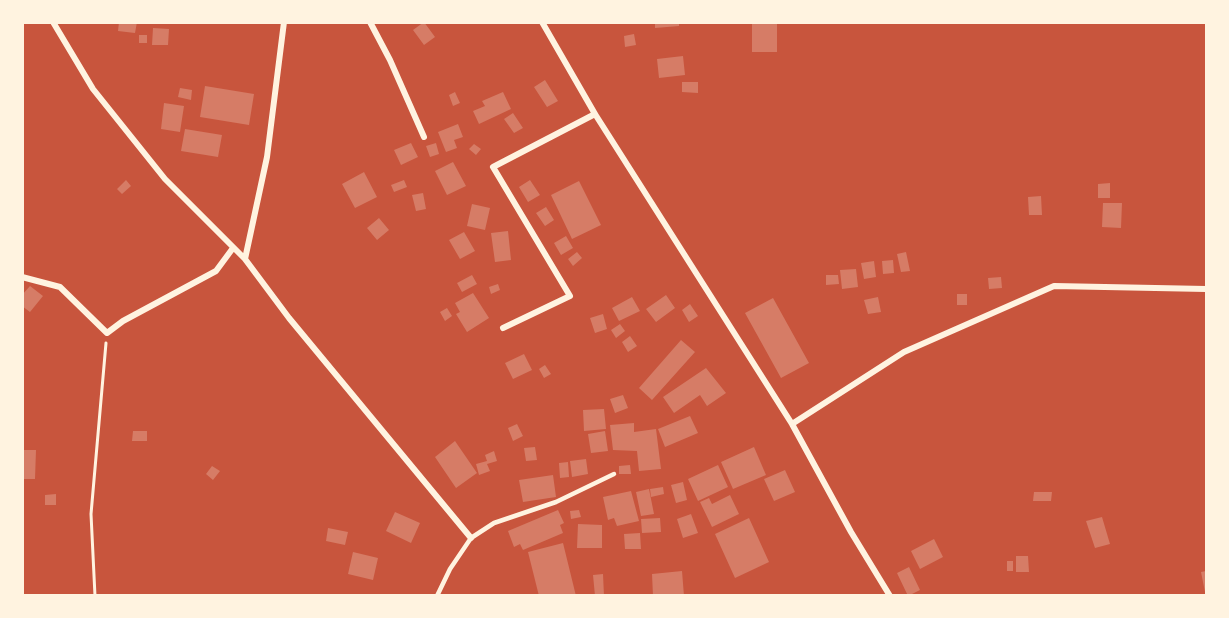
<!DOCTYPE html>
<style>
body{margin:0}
#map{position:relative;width:1229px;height:618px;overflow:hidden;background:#c8553d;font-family:"Fira Sans Condensed",sans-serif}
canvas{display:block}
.frame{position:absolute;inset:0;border:24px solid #fff3e0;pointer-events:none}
</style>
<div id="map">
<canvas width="1229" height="618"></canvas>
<div class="frame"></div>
</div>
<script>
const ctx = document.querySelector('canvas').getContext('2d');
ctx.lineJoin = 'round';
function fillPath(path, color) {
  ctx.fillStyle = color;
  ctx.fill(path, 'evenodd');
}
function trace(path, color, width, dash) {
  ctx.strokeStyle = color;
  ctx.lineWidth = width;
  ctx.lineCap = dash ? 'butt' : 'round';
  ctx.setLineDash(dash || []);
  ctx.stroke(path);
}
fillPath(new Path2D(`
 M119 22H137L135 33 118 31Z
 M424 22 435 37 424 45 413 30Z
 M655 22H679V26L655 28Z
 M752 22H777V52H752Z
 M153 28 169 29 168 45H152Z
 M634 34 636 45 625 47 624 36Z
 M139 35H147V43H139Z
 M683 56 685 75 659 78 657 59Z
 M545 80 558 101 547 107 534 87Z
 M682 82H698V93L682 92Z
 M205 86 254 94 249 125 200 117Z
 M180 88 192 90 191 100 178 97Z
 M455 92 460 103 453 106 449 95Z
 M503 92 511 109 479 124 473 111 485 106 482 101Z
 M164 103 184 106 180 132 161 129Z
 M513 113 523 128 514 133 504 119Z
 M458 124 463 137 454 140 457 148 446 152 438 132Z
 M185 129 222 135 218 157 181 151Z
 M411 143 418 157 401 165 394 150Z
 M436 143 439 154 430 157 426 146Z
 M474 144 481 149 476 155 469 149Z
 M453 162 466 186 447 195 435 171Z
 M364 172 377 197 355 208 342 184Z
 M126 180 131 186 122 194 117 189Z
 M404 180 407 187 394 192 391 185Z
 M530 180 540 195 528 202 519 187Z
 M579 181 601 225 572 239 551 195Z
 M1110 183V198H1098V184Z
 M423 193 426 209 416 211 412 195Z
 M1041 196 1042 215H1029L1028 197Z
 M1103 203H1122L1121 228 1102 227Z
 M472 204 490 208 485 230 467 226Z
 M546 207 554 220 545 226 536 213Z
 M379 218 389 230 377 240 367 228Z
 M508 231 511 260 495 262 491 233Z
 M464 232 475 251 460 259 449 240Z
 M566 236 573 248 561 255 554 243Z
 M577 252 582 258 573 266 568 259Z
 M906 252 910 271 901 272 897 254Z
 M893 260 894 273 883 274 882 261Z
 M874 261 876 277 864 279 861 263Z
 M856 269 858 287 842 289 840 270Z
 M472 275 477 284 462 292 457 283Z
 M826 275H838L839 284 826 285Z
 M1001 277 1002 288 989 289 988 278Z
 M498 284 500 290 491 294 489 287Z
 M30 286 43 296 30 312 22 306V295Z
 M473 293 489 318 467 332 456 314 460 312 455 303Z
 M957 294H967V305H957Z
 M666 295 675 308 656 322 646 309Z
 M632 297 640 311 619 321 612 308Z
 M878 297 881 312 868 314 864 300Z
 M773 298 809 363 781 378 745 313Z
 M690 304 698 316 689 322 682 310Z
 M447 308 452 316 445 321 440 312Z
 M603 314 607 329 595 333 590 318Z
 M620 324 625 331 616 338 611 330Z
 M630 336 637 346 628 352 622 342Z
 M681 340 695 352 652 400 639 388Z
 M524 354 532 370 513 379 505 363Z
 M545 365 551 374 544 378 539 369Z
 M706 368 726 393 707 406 700 395 674 413 663 397Z
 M623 395 628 408 615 413 610 399Z
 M604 409 606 429 584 431 583 410Z
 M690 416 698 433 665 447 658 429Z
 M634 423V432L656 429 661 469 639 471 637 451 613 450 610 425Z
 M517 424 523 436 513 441 508 428Z
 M133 431H147V441H132Z
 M605 431 608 451 591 453 588 434Z
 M455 441 477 473 456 488 435 457Z
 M535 447 537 460 526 461 524 448Z
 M754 447 766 475 733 489 721 462Z
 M22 450H36L35 479H22Z
 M494 451 497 461 487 464 490 471 479 475 476 464 487 461 485 455Z
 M586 459 588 474 572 477 570 461Z
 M568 462 569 477 560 478 559 463Z
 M630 465 631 474H619V466Z
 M718 465 728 487 698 501 688 479Z
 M212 466 220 471 213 480 206 474Z
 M785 470 795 492 774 501 764 479Z
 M553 475 556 497 523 502 519 480Z
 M683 482 687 500 676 503 671 485Z
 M663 487 664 494 651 497 650 489Z
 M649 489 654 514 641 516 636 492Z
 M631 491 639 521 617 526 614 518 608 520 603 497Z
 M1034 492H1052L1051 501H1033Z
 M56 494V505H45V495Z
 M730 495 739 514 712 527 700 502 709 498 712 504Z
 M558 510 564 523 560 525 563 533 523 550 520 544 514 547 508 531Z
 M579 510 581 517 571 519 570 511Z
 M395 512 420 523 411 543 386 531Z
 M691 514 698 533 683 538 677 519Z
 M1102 517 1110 544 1095 548 1086 521Z
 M660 518 661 532 642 533 641 519Z
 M749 518 769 562 735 578 715 534Z
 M578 524 602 525V548H577Z
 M328 528 348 532 345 545 326 541Z
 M640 533 641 549H625L624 534Z
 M934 539 943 557 920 569 911 551Z
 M563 543 576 596H539L528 552Z
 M353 552 378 558 373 580 348 574Z
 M1016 556H1028L1029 572H1016Z
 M1007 561H1013V571H1007Z
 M909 567 920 590 908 596 897 573Z
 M682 571 684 596H653L652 574Z
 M1206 571V592H1205L1201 572Z
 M603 574 604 596H595L593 575Z`), '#d67c66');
trace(new Path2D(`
 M95 596 91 514 106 343`), '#fff3e0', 3);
trace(new Path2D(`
 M437 596 450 569 471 538 494 523 556 502 614 474`), '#fff3e0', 4.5);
trace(new Path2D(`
 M53 22 93 89 165 179 245 259
 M284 22 267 157 245 259 289 318 471 538
 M370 22 390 60 424 137
 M542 22 595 114 792 424 851 532 890 596
 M22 277 60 287 107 333 123 321 216 271 233 248
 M503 328 570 296 493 167 595 114
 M792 424 904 352 1054 286 1206 289`), '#fff3e0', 6);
</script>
